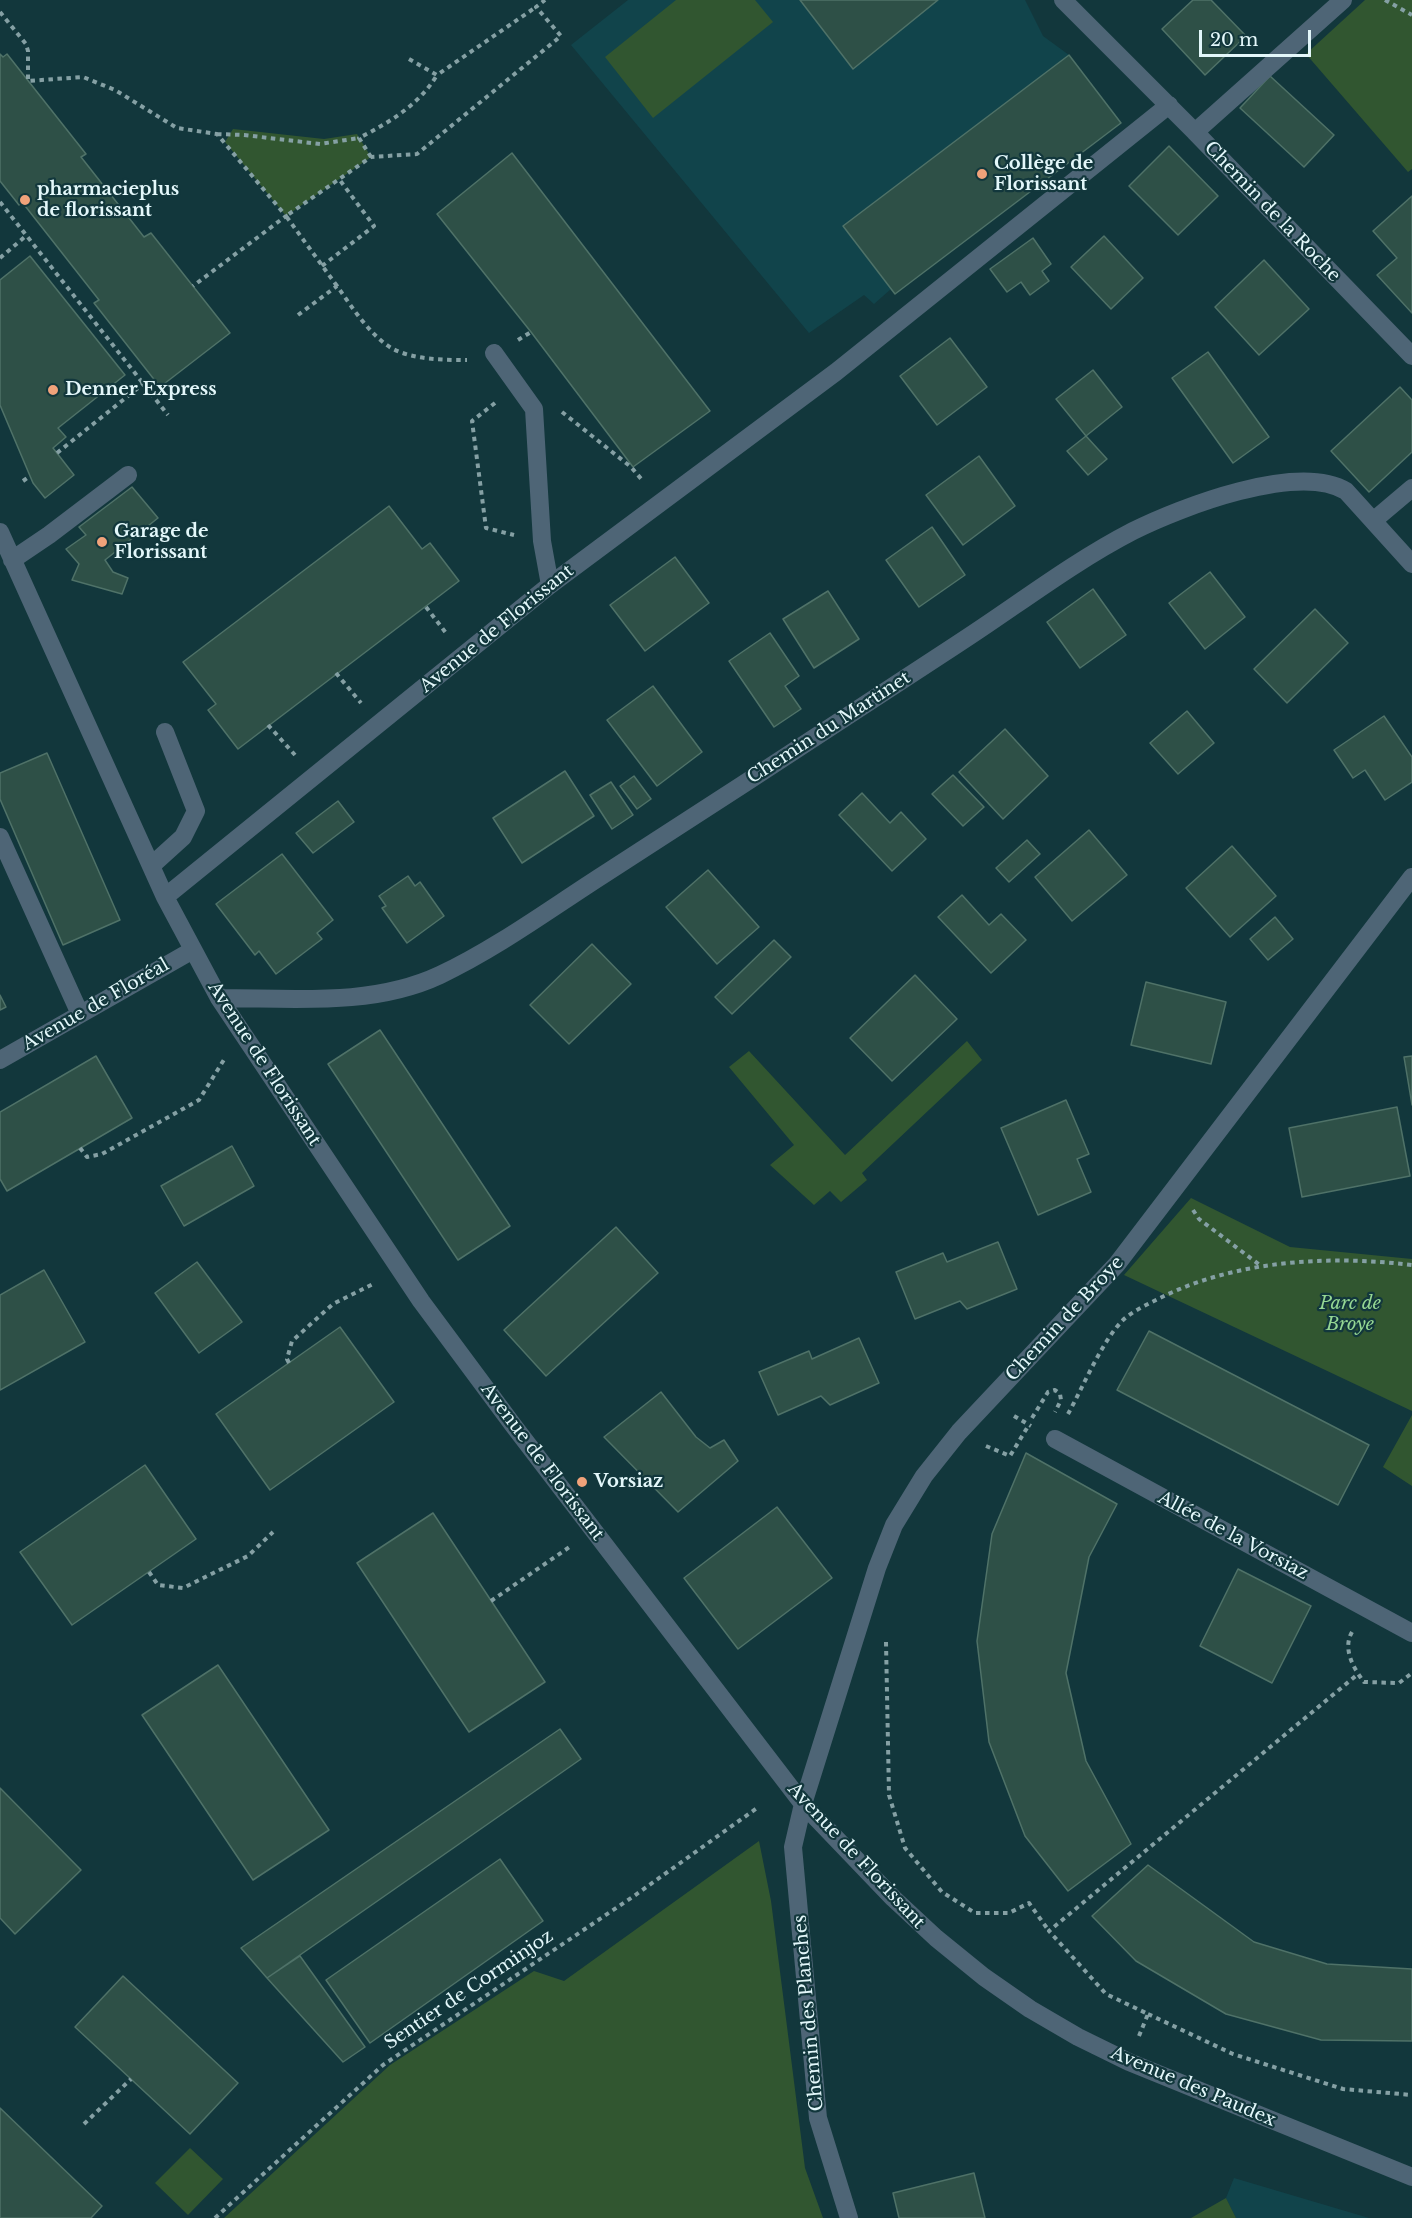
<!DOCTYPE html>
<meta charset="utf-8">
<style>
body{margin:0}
#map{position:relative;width:1412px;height:2218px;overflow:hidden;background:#12373c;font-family:"Libre Baskerville",serif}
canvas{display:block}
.scale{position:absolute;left:1199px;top:30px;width:112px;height:27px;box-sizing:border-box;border:3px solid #e3f7fa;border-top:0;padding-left:8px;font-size:18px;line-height:21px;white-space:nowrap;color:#e3f7fa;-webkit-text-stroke:4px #12373c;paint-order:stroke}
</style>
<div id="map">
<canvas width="1412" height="2218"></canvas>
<div class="scale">20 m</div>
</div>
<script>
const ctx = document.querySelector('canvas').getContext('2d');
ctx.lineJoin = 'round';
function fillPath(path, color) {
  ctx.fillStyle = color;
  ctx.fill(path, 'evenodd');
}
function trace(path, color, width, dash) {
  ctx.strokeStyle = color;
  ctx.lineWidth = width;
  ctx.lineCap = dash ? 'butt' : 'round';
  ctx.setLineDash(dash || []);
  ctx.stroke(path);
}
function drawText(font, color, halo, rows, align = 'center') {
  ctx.font = font + ' "Libre Baskerville",serif';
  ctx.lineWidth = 4.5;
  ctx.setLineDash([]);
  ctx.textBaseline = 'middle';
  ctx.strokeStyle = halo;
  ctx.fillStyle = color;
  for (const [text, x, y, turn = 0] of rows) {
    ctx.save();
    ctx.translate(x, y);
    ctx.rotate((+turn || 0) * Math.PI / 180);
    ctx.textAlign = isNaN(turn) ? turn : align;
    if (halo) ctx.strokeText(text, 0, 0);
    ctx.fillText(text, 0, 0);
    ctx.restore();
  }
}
fillPath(new Path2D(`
 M628 0H1025L1043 36 1069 55 1121 123 895 294 891 289 874 304 864 295 809 333 571 45Z
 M1234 2178 1369 2218H1236L1226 2198Z`), '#11444b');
fillPath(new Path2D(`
 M676 0H755L773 22 653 118 605 57Z
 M1365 0H1412V169L1408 172 1306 54Z
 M233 129 324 139 357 134 371 157 286 216 225 142Z
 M967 1041 982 1060 862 1173 867 1180 841 1202 830 1191 814 1205 770 1165 794 1145 729 1067 749 1051 845 1155Z
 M1191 1198 1290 1247 1412 1259V1411L1124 1275Z
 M1412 1415V1486L1383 1467Z
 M759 1841 771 1901 805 2168 823 2218H224L390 2065 534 1971 564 1981Z
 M190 2148 223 2179 188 2215 155 2183Z
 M1226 2198 1236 2218H1191Z`), '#315630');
const building = new Path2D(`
 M800 0H938L853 69Z
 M1193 0H1211L1246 36 1205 75 1162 29Z
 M0 54 3 57 7 54 86 154 81 157 144 237 151 233 230 333 160 387 94 303 99 300 22 202 19 205 0 181Z
 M1069 55 1121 123 895 294 843 226Z
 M1270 76 1334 135 1304 167 1240 108Z
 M1169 146 1218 196 1178 235 1129 186Z
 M512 153 710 411 633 467 531 332 437 214Z
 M1412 196V313L1377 275 1397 258 1373 231Z
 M1104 236 1143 278 1111 309 1071 267Z
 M1033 238 1051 264 1042 271 1049 281 1030 295 1021 282 1007 292 990 269Z
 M30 256 125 375 58 428 66 437 53 448 74 475 45 498 33 483 0 405V280Z
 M1264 260 1309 309 1259 355 1215 307Z
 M950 338 987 387 937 425 900 376Z
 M1208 352 1269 437 1233 463 1172 378Z
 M1093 370 1122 407 1086 436 1056 399Z
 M1400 387 1412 400V452L1369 492 1331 451Z
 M1086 436 1107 459 1088 475 1067 451Z
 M979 456 1015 506 963 545 926 495Z
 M132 487 158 518 105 560 113 572 128 578 122 594 72 580 79 564 66 549 86 535 79 527Z
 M389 506 422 549 430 543 459 581 238 749 208 710 216 704 183 662Z
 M932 527 965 575 919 607 886 560Z
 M675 557 709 603 645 651 610 605Z
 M1210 572 1245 617 1205 649 1169 603Z
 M1093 589 1126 635 1080 668 1047 622Z
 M828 591 859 639 814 668 783 619Z
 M1315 609 1348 643 1287 703 1254 669Z
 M770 633 799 676 785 686 801 709 774 727 729 661Z
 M653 686 702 752 657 786 607 720Z
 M1187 711 1214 743 1178 774 1150 743Z
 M1384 716 1412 757V782L1385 800 1365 770 1353 778 1334 750Z
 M1005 729 1048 776 1003 819 959 772Z
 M47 753 120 920 63 945 0 799V773Z
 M565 771 594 816 522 863 493 818Z
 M953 775 984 807 963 826 932 794Z
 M634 776 651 799 637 809 620 786Z
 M611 782 633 815 612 829 590 795Z
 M862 793 890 823 901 812 926 839 892 871 839 815Z
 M338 801 354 822 313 853 296 833Z
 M1089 830 1127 875 1072 921 1035 877Z
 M1027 840 1040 854 1009 882 996 868Z
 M1232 846 1276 896 1230 937 1186 888Z
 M282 854 333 920 317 933 322 939 276 974 259 951 255 955 216 904Z
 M708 870 759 927 717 964 666 907Z
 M408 876 415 886 420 882 444 916 407 943 382 908 386 906 379 896Z
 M962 895 989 925 1001 914 1026 940 991 973 938 917Z
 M1275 917 1293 939 1268 960 1250 939Z
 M774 940 791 957 732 1014 715 997Z
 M592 944 631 984 569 1044 530 1005Z
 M915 975 957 1019 892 1081 850 1038Z
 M1146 982 1226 1002 1211 1064 1131 1045Z
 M0 995 6 1007 0 1010Z
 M380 1030 510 1226 458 1260 328 1064Z
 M96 1056 132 1118 7 1191 0 1179V1112Z
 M1412 1056V1105L1404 1057Z
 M1066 1100 1089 1154 1077 1159 1091 1192 1038 1215 1001 1128Z
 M1397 1107 1410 1176 1302 1197 1289 1128Z
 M232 1146 254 1186 184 1226 161 1186Z
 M616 1227 658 1273 546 1376 504 1330Z
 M998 1242 1017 1289 967 1309 960 1301 915 1319 896 1272 943 1253 947 1262Z
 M197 1262 242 1322 199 1353 155 1293Z
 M44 1270 85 1342 0 1390V1295Z
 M340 1327 394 1402 270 1490 216 1414Z
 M1149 1331 1369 1445 1338 1505 1117 1390Z
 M859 1338 879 1383 830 1405 821 1396 778 1415 759 1372 809 1351 812 1359Z
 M661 1392 696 1437 710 1448 724 1440 738 1461 678 1512 604 1437Z
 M1026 1453 1117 1504 1089 1557 1066 1673 1086 1761 1131 1844 1068 1891 1025 1836 989 1742 977 1641 992 1534Z
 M145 1465 196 1539 72 1625 20 1552Z
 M777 1507 832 1578 738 1649 684 1578Z
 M433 1513 545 1682 469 1732 357 1563Z
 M1238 1569 1311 1606 1272 1683 1200 1646Z
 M218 1665 329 1830 253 1880 142 1715Z
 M560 1729 581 1759 267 1978 241 1948Z
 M0 1788 81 1870 15 1934 0 1918Z
 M500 1859 543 1921 370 2043 326 1980Z
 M1148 1865 1254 1942 1327 1964 1412 1969V2041L1321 2040 1226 2014 1136 1961 1092 1916Z
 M300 1956 365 2047 343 2062 267 1978Z
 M123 1976 238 2083 190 2134 75 2027Z
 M0 2108 102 2206 91 2218H0Z
 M974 2173 985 2218H899L893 2193Z`);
fillPath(building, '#2e5047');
trace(building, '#4f7268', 1.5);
trace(new Path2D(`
 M1385 0 1412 15
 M0 12 26 44 28 51V81L83 77 115 90 177 128 217 134 286 216 193 286
 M409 59 437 75 536 7
 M217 134 244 135 320 144 359 138
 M371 157 359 138C390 122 419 105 437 75
 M0 202 168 415
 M0 258 27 235
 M322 266 374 226 339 179
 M337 286 286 216 371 157 417 154 561 36 536 7 545 0
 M298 315 337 286C352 307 370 336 393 349 415 360 444 360 467 360
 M518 340 531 332
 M495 403 472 421 486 528 514 535
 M562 412 631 467 643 481
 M57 453 143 384
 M23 481 30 476
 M426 607 446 633
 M336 673 361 703
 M268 725 295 755
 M80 1148 87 1157 102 1154 199 1100 225 1058
 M1193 1210 1199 1219 1261 1266
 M289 1363 287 1359 292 1341 333 1304 375 1283
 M1068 1414C1083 1387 1102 1341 1123 1320 1133 1311 1146 1305 1158 1299 1235 1260 1328 1255 1412 1265
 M1014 1416 1031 1426
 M1032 1418 1048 1392 1055 1390 1060 1394 1061 1400 1055 1412
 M986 1446 1010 1456 1027 1428
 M149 1572 158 1585 183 1588 248 1556 273 1532
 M491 1601 571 1546
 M1352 1632C1342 1649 1354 1669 1364 1682L1399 1683 1412 1673
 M886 1642 889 1795 905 1848 942 1892 975 1913H1009L1029 1903 1049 1931
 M1148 2014 1233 2054 1343 2089 1412 2095
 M1139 2036 1148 2014 1106 1994 1049 1931 1358 1674
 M84 2124 131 2079
 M215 2218 383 2065 634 1896 757 1808`), '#85a0a4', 4, [4.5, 4.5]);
trace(new Path2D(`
 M1063 0 1195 132
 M1343 0 1195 132 1412 356
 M494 353 534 409 542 541 550 585
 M1373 521 1412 488
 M0 532 165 897 219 998 421 1301 513 1425 803 1804 893 1898 936 1938 984 1977 1030 2009 1078 2037 1129 2062 1412 2177
 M12 560 49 535 128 475
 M0 837 80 1014
 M151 866 183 837 196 811 165 732
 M165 897 550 585 836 372 1169 105
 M219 998C292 998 372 1007 440 975 497 948 550 909 603 875 721 799 839 722 956 645 1015 607 1071 563 1133 531 1181 507 1298 462 1346 491L1412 564
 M0 1060 193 950
 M1055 1439 1412 1633
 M849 2218 818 2118 793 1847 803 1804 877 1568 894 1525 924 1476 959 1432 1117 1264 1412 877`), '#4e6576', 18);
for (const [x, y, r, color] of [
 [982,174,6,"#f0a27a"],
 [25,200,6,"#f0a27a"],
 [53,390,6,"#f0a27a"],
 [102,542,6,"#f0a27a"],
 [582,1482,6,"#f0a27a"]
]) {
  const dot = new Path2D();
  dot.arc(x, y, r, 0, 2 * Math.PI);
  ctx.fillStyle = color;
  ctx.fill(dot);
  trace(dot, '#12373c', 2);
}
drawText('bold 18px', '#e3f7fa', '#12373c', [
 ["Collège de",994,164],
 ["Florissant",994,185],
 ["pharmacieplus",37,190],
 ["de florissant",37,211],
 ["Denner Express",65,390],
 ["Garage de",114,532],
 ["Florissant",114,553],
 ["Vorsiaz",594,1482]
], 'left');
drawText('18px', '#e3f7fa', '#12373c', [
 ["Chemin de la Roche",1272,212,46],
 ["Avenue de Florissant",497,629,-39],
 ["Chemin du Martinet",829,728,-33],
 ["Avenue de Floréal",96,1005,-30],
 ["Avenue de Florissant",264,1064,57],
 ["Chemin de Broye",1065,1319,-47],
 ["Avenue de Florissant",542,1462,53],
 ["Allée de la Vorsiaz",1233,1536,28],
 ["Avenue de Florissant",856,1856,47],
 ["Sentier de Corminjoz",469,1990,-34],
 ["Chemin des Planches",809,2013,-95],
 ["Avenue des Paudex",1193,2087,23]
]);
drawText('italic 18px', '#95d793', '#12373c', [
 ["Parc de",1350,1304],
 ["Broye",1350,1325]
]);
</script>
